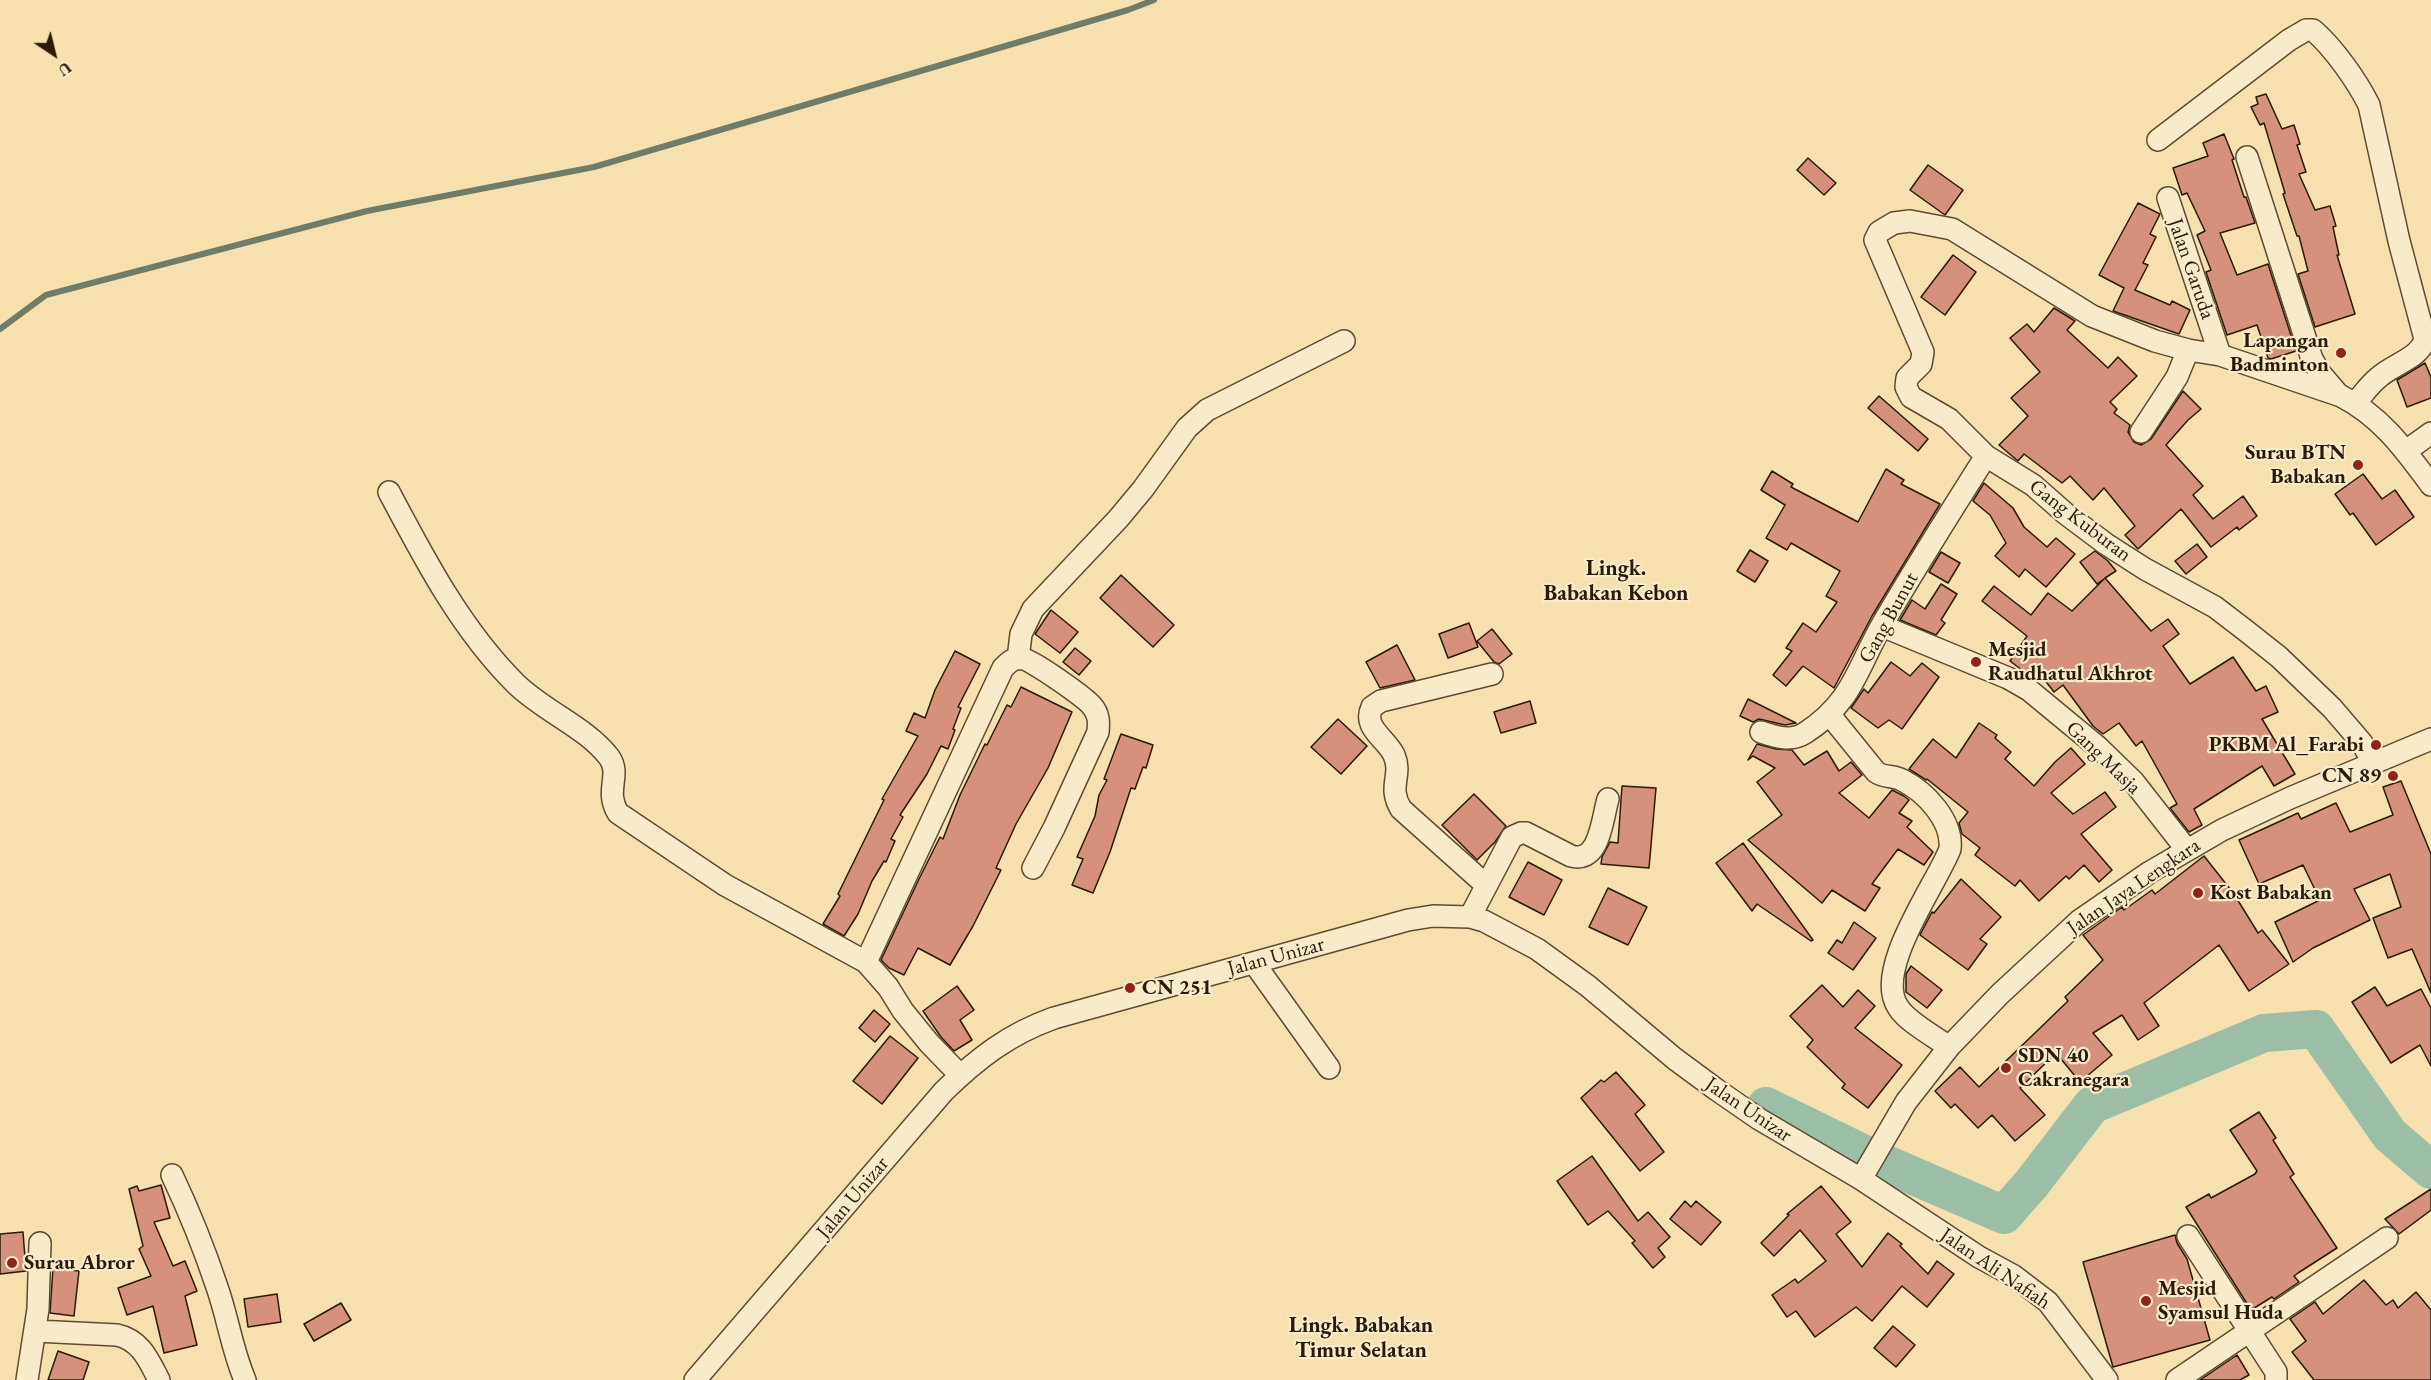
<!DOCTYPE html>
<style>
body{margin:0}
#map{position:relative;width:2431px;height:1380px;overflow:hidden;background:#f5e0ae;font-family:"EB Garamond",serif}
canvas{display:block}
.north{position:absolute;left:24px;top:24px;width:60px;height:60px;-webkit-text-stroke:4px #f8ebca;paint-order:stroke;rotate:145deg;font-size:16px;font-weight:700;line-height:24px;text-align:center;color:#2a1a08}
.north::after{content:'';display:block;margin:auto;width:21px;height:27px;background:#2a1a08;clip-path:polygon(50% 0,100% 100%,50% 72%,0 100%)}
</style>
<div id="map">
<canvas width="2431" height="1380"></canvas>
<div class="north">U</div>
</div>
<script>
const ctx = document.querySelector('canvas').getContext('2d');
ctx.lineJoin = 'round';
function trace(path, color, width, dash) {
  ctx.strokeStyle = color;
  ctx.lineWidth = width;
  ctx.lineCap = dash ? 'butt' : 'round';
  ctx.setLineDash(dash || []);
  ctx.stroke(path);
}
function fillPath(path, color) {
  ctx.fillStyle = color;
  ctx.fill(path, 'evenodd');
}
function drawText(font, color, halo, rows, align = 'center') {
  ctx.font = font + ' "EB Garamond",serif';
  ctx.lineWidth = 4.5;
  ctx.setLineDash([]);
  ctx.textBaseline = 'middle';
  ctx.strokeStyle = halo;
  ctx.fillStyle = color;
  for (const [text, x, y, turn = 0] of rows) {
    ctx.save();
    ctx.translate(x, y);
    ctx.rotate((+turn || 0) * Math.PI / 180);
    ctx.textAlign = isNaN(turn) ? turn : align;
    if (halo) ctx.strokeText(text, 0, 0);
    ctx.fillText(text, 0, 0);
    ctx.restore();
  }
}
trace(new Path2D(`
 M0 329 46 295 367 211 594 167 1128 10 1154 0`), '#6f7c67', 6);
trace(new Path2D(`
 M1766 1106 1879 1161 2004 1215 2032 1183 2092 1105 2264 1033 2316 1029 2390 1135 2431 1170`), '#9dbea6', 38);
const building = new Path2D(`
 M2266 94 2282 129 2294 125 2300 144 2297 145 2306 172 2299 174 2315 210 2330 206 2336 226 2333 227 2339 255H2337L2355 314 2315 327 2298 274 2308 271 2299 236H2297L2283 194 2285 193 2264 123 2260 125 2251 107 2258 104 2256 97Z
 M2224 134 2234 159 2232 160 2244 197H2246L2255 223 2220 233 2237 275 2268 264 2296 351 2271 359 2268 358 2257 325 2227 335 2206 272 2211 270 2197 235 2205 231 2187 193 2182 195 2173 168 2208 156 2203 143Z
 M1808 158 1836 183 1824 195 1797 170Z
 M1928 165 1963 190 1945 215 1910 190Z
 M2138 203 2160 214 2150 234 2156 237 2143 263 2148 265 2135 290 2170 305 2172 301 2190 310 2179 334 2113 311 2124 288 2099 275Z
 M1953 255 1976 272 1945 315 1921 297Z
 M2054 308 2075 321 2067 330 2108 368 2118 357 2137 376 2110 402 2117 409 2114 413 2130 425 2128 432 2134 442 2141 445 2151 439 2183 391 2201 409 2188 420 2166 445 2203 486 2193 495 2213 519 2243 496 2257 516 2239 530 2237 527 2211 547 2181 509 2138 549 2125 535 2135 526 2104 488 2093 500 2070 476 2062 483 2024 454 2018 461 1999 445 2028 416 2011 398 2040 372 2010 338 2027 324 2034 332Z
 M2425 363 2431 377V398L2407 407 2397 380Z
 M1879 396 1928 439 1918 451 1868 408Z
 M1886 469 1904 480 1901 484 1940 504 1872 616 1834 688 1803 666 1786 686 1773 675 1792 651 1786 648 1803 623 1816 632 1837 602 1826 596 1840 571 1791 543 1787 550 1766 538 1785 505 1761 490 1772 471 1793 484 1791 487 1858 522Z
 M2363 474 2382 499 2395 490 2414 517 2376 545 2353 513 2350 515 2335 494Z
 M1984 483 2013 508 2024 527 2047 547 2056 538 2075 554 2046 587 2025 569 2019 577 1995 556 2006 543 1990 515 1973 501Z
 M2197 544 2207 557 2186 574 2175 561Z
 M1750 550 1768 561 1755 582 1737 571Z
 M2095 551 2108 561 2116 571 2105 578 2151 631 2168 619 2179 634 2163 646 2190 684 2233 657 2256 691 2266 686 2278 712 2262 719 2295 774 2274 786 2262 766 2194 809 2202 825 2189 832 2170 808 2177 804 2142 741 2136 746 2119 723 2103 734 2093 726 2063 685 2054 692 2033 665 2027 674 2010 661 2027 636 1982 601 1994 586 2031 615 2048 593 2072 611 2104 579 2097 584 2080 562Z
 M1941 552 1960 563 1948 583 1929 572Z
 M1121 575 1174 625 1153 647 1100 598Z
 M1941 584 1957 594 1941 620 1945 623 1936 635 1900 620 1912 600 1925 609Z
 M1051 610 1078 632 1060 653 1035 634Z
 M1469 623 1478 647 1448 658 1439 634Z
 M1492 629 1512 654 1499 664 1494 662 1477 641Z
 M1397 645 1415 680 1380 688 1366 662Z
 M1075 648 1091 661 1079 675 1063 662Z
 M955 651 980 664 958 707 961 708 953 729 955 730 948 749 941 746 927 774 900 815 903 817 891 839 895 841 886 862 884 861 872 881 858 914 844 936 823 924 840 896 838 894 884 800 882 799 918 736 906 731 914 713 925 718 935 690Z
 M1891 662 1910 676 1922 663 1939 677 1902 729 1889 720 1878 728 1851 708 1864 689 1868 693Z
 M1021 687 1072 712 1048 768 1016 824 996 868 1001 870 973 926 950 965 918 948 904 975 889 968 881 960 919 879 940 837 943 839 960 795 985 744 987 745 1007 705 1011 707Z
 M1748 699 1796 723 1785 725 1759 719 1753 722 1740 716Z
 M1530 701 1536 723 1501 733 1494 712Z
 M1338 719 1367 746 1341 774 1311 747Z
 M1979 723 1997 735 1995 738 2011 752 2005 759 2034 786 2055 762 2071 748 2085 764 2051 793 2073 814 2105 792 2116 807 2081 834 2112 870 2099 882 2084 865 2069 879 2066 876 2039 901 2020 880 2015 886 1975 855 1980 848 1962 834 1959 823 1968 812 1927 779 1926 780 1909 769 1933 739 1956 758Z
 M1121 734 1153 745 1146 768 1143 767 1135 789 1131 788 1110 852 1093 893 1072 885 1083 859 1077 857 1095 816 1099 795 1107 780 1104 779Z
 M1757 744 1776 749 1792 750 1804 765 1827 751 1839 771 1851 762 1862 775 1839 793 1869 818 1892 790 1904 796 1909 800 1899 813 1912 821 1907 827 1933 852 1924 865 1898 849 1872 884 1880 888 1865 911 1832 890 1822 903 1748 840 1782 815 1757 782 1775 768 1753 756 1748 760Z
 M2401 781 2431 854V993L2412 949 2388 958 2373 918 2401 907 2390 874 2354 889 2370 920 2313 948 2293 962 2275 922 2320 900 2303 865 2259 884 2239 840 2298 813 2301 819 2336 803 2350 832 2393 815 2383 787Z
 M1622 786 1656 788 1649 868 1601 864 1602 857 1610 842 1618 843Z
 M1474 794 1506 826 1495 842 1477 860 1442 825Z
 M1743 843 1813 940 1811 941 1757 904 1752 911 1716 863Z
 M2204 856 2234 894 2258 933 2262 930 2289 964 2249 991 2219 945 2144 1003 2159 1026 2138 1040 2122 1015 2093 1033 2112 1055 2080 1082 2056 1053 2020 1088 2045 1115 2015 1141 1992 1115 1978 1128 1955 1104 1951 1108 1935 1091 1960 1067 1979 1087 2068 1001 2065 997 2103 960 2083 935 2122 907 2124 910 2152 890 2155 894Z
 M1528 862 1562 880 1544 915 1509 897Z
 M1961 879 2001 917 1980 939 1987 944 1968 970 1920 935 1932 912 1934 913Z
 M1608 888 1647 907 1628 945 1589 927Z
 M1854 922 1876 938 1853 970 1828 953 1837 940 1842 943Z
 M1911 966 1942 990 1927 1008 1906 992V974Z
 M1822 985 1843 1007 1858 990 1875 1006 1855 1028 1902 1065 1868 1108 1842 1088 1845 1084 1807 1047 1813 1040 1790 1016Z
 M957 986 974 1010 960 1020 972 1040 954 1051 941 1037 923 1011Z
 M2375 987 2387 1006 2421 989 2431 1008V1066L2420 1045 2391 1063 2352 1002Z
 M874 1010 890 1024 875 1042 859 1028Z
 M890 1036 918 1058 882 1104 853 1081Z
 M1616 1072 1645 1105 1635 1114 1664 1152 1640 1171 1581 1098 1601 1080 1604 1082Z
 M2259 1112 2276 1138 2273 1140 2294 1174 2290 1177 2337 1248 2298 1273 2294 1276 2299 1282 2274 1299 2272 1297 2251 1310 2186 1207 2209 1194 2211 1198 2255 1174 2257 1171 2230 1130Z
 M1592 1156 1638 1221 1648 1212 1670 1237 1658 1248 1665 1257 1653 1268 1632 1243 1635 1241 1608 1211 1588 1225 1557 1181Z
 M161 1185 170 1218 154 1222 173 1266 185 1261 197 1291 185 1296 197 1345 164 1353 153 1306 127 1315 118 1288 151 1276 139 1249 143 1246 129 1189 137 1186 139 1191Z
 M1821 1186 1851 1222 1836 1234 1862 1267 1888 1233 1902 1244 1900 1246 1928 1274 1937 1261 1954 1274 1927 1307 1902 1286 1872 1321 1856 1307 1815 1337 1796 1311 1787 1317 1772 1295 1795 1279 1798 1283 1826 1261 1800 1230 1774 1256 1761 1243 1789 1215 1787 1214Z
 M2431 1189V1210L2399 1234 2385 1219Z
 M1685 1201 1691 1207 1696 1201 1721 1222 1701 1245 1670 1219Z
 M23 1232 26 1271 0 1274V1234Z
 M2175 1235 2177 1243 2187 1259 2210 1340 2113 1367 2083 1262Z
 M53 1268 79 1271 74 1316 50 1313Z
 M2364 1280 2386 1305 2393 1300 2398 1308 2416 1292 2431 1310V1380H2314L2292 1352 2306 1341 2290 1319 2315 1302 2323 1314Z
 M277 1294 281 1322 248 1327 244 1299Z
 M341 1303 351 1320 314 1341 304 1324Z
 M1893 1326 1915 1345 1896 1367 1874 1348Z
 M58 1351 89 1362 83 1380H48Z
 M2237 1355 2249 1375 2240 1380H2200Z`);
fillPath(building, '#d6917b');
trace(building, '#2a1a08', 1.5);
const minor = new Path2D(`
 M2158 140 2289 40 2306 30H2313C2334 48 2357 81 2369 105L2399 241 2425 339C2421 358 2391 365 2378 378 2369 385 2363 395 2355 403
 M2247 157 2312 359 2320 373 2338 394
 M2168 198 2220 355 2341 396C2381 416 2405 450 2431 485
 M2220 355 2188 350 2155 341 2092 316 1952 229 1910 221 1894 223 1879 232 1875 240 1923 352 1921 364 1907 378 1906 387 1911 397 1949 419 1986 456 2033 485 2066 514 2106 544 2145 569 2215 607 2245 630 2279 657 2332 708 2362 743 2374 764
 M2141 432 2177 377 2188 350
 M2406 451 2431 433
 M389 492C425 560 461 629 515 683 543 711 586 727 609 757 622 775 604 790 618 813L725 885 866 962 888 987 903 1011 929 1043 960 1075
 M1882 626 2008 678 2029 690 2098 747 2133 781 2187 850
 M1018 659 1021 634 1033 609 1118 519 1143 489 1187 428 1207 410 1344 341
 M1829 714 1876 772C1884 778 1893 775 1902 780 1926 792 1953 821 1950 849 1936 885 1873 970 1898 1007 1907 1022 1934 1036 1949 1047
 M1761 732C1776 737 1791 742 1805 733 1853 702 1857 668 1883 623 1916 567 1951 511 1986 456
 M1486 885 1401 809C1387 786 1403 776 1394 755 1386 738 1362 728 1372 707L1381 701 1492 674
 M1470 917 1512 837 1521 833H1526L1571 856C1600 864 1602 819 1608 799
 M866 962 1003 668C1009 662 1014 657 1023 659 1032 660 1086 698 1092 706 1099 714 1099 722 1098 732L1054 828 1033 868
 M1254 963 1329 1068
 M172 1175C189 1211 204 1248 217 1287 228 1318 232 1350 245 1380
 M1861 1179 1906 1102 1949 1047 2000 994 2079 921 2150 872 2222 830 2290 798 2431 739
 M2188 1236 2276 1372V1380
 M36 1331 117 1335C141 1340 149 1361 159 1380
 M27 1380 38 1309 40 1243
 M695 1380 944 1091C978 1058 1009 1034 1054 1018L1408 920 1433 916 1470 917 1484 921 1537 949 1588 986 1675 1059 1717 1090 1759 1119 1861 1179 1979 1257 2014 1276 2048 1302 2107 1380
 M2177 1380 2387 1238`);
trace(minor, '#5d4c32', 24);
trace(minor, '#f8ebca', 21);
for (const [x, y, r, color] of [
 [2341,353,6,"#8f2418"],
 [2358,465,6,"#8f2418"],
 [1976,662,6,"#8f2418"],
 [2376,745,6,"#8f2418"],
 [2393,776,6,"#8f2418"],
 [2198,893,6,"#8f2418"],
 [1130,988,6,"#8f2418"],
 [2006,1068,6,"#8f2418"],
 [12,1263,6,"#8f2418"],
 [2146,1301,6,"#8f2418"]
]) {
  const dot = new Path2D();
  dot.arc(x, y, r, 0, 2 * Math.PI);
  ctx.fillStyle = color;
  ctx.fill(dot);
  trace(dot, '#f8ebca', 2);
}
drawText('21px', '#2a1a08', '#f8ebca', [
 ["Jalan Garuda",2191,269,71],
 ["Gang Kuburan",2080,521,37],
 ["Gang Bunut",1889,618,-61],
 ["Gang Masja",2103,758,44],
 ["Jalan Jaya Lengkara",2134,887,-34],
 ["Jalan Unizar",1276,957,-15],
 ["Jalan Unizar",1748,1110,34],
 ["Jalan Unizar",853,1198,-50],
 ["Jalan Ali Nafiah",1995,1269,34]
]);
drawText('bold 21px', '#2a1a08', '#f8ebca', [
 ["Lapangan",2329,341,"right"],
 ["Badminton",2329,365,"right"],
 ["Surau BTN",2346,453,"right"],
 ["Babakan",2346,477,"right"],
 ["Mesjid",1988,650],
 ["Raudhatul Akhrot",1988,674],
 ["PKBM Al_Farabi",2364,745,"right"],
 ["CN 89",2381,776,"right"],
 ["Kost Babakan",2210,893],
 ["CN 251",1142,988],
 ["SDN 40",2018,1056],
 ["Cakranegara",2018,1080],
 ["Surau Abror",24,1263],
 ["Mesjid",2158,1289],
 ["Syamsul Huda",2158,1313]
], 'left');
drawText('bold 22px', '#2a1a08', '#f8ebca', [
 ["Lingk.",1616,569],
 ["Babakan Kebon",1616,594],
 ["Lingk. Babakan",1361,1326],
 ["Timur Selatan",1361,1351]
]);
</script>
